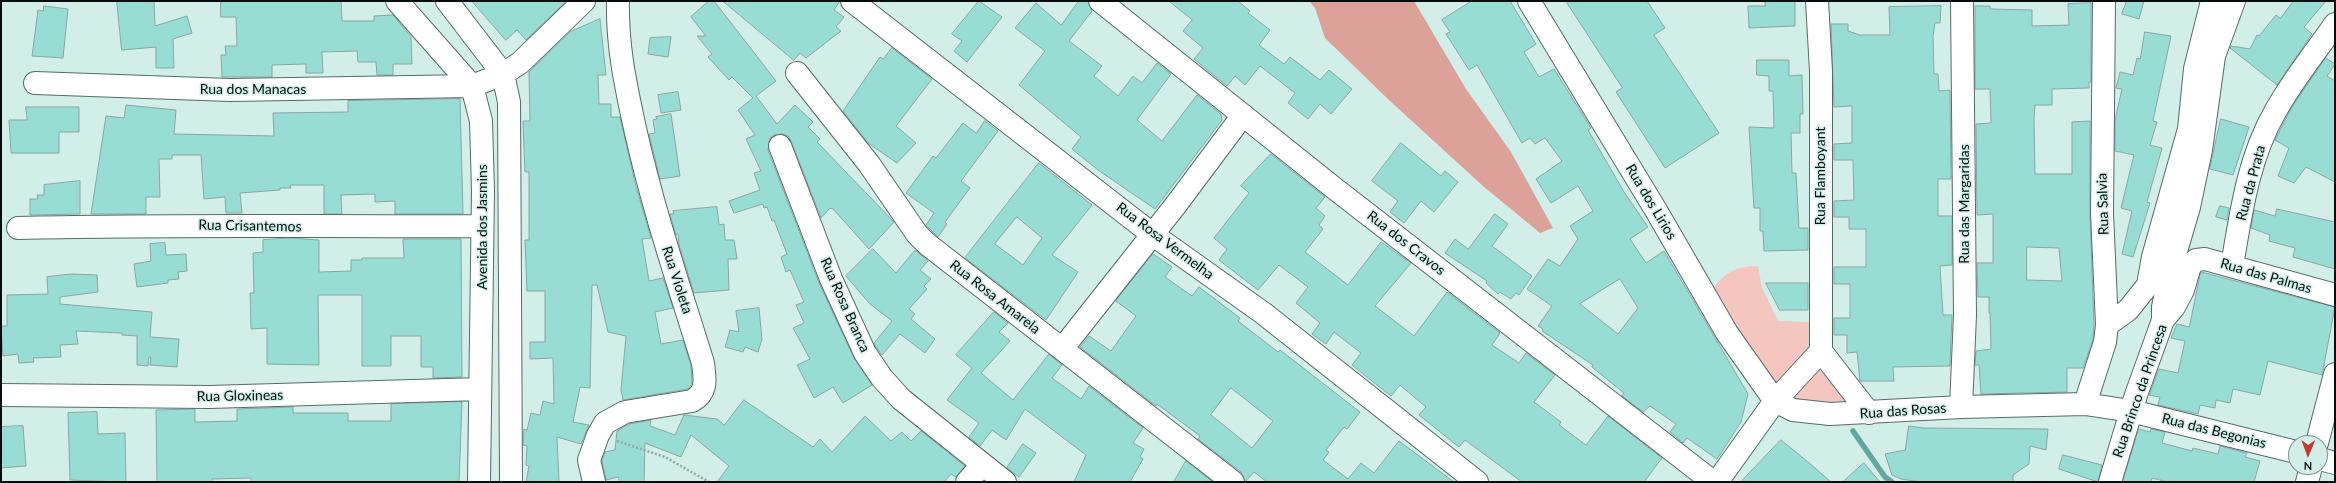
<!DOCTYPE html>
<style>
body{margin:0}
#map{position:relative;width:2336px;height:483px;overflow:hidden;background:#d1eee9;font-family:Lato,sans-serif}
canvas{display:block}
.frame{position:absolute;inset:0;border:2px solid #050e0d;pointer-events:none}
.north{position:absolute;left:2288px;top:435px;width:40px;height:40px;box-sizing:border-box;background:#d1eee9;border:1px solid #7f9491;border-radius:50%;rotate:181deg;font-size:11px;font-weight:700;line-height:16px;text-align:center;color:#050e0d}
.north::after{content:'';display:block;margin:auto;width:14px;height:18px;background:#c6382f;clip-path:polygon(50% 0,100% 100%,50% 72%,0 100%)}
</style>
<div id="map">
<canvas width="2336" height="483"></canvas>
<div class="frame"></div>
<div class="north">N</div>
</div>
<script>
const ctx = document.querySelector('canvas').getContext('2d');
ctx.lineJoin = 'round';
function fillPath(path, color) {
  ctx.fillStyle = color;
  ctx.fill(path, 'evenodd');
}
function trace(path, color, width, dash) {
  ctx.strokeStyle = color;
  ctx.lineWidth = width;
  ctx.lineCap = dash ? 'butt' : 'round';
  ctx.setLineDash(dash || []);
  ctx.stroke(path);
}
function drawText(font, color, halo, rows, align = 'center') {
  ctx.font = font + ' Lato,sans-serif';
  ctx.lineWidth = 3;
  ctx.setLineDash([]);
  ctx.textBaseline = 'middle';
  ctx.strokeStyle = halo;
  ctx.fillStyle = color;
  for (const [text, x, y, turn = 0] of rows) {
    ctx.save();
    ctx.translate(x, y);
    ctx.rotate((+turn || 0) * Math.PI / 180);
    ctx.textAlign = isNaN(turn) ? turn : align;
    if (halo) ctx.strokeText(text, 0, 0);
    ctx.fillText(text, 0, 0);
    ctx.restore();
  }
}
fillPath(new Path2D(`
 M1758 266 1762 288 1778 321 1810 322 1811 344 1776 385 1766 381 1712 289C1728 271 1734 267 1758 266Z
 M1820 365 1849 401 1816 406 1789 399Z`), '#f5c6bf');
fillPath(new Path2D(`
 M1309 1H1414L1466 89 1511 152 1553 228 1540 233 1483 186 1390 101 1325 38 1315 8Z`), '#dca199');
trace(new Path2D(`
 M1853 431 1885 477 1892 482`), '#63a79e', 5.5);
const building = new Path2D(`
 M117 1H154L155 26 187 16 192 33 173 39 174 68H156V47L122 50Z
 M221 1H341L342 21H374V16L393 15 411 37 412 64H393V75H377L376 62H358L357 51 322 52 323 73H306V64L272 65V77H222L221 55H226L225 46H237L236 17H221Z
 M472 1H566L526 40 517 30 506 40Z
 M709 1H714L776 81 756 96 777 124 795 105 813 122 808 127 820 139 817 142 894 222 869 249 833 209 830 208 821 218 791 141 788 136 782 134 775 135 770 138 768 150 819 283 854 358 872 385 843 403 833 387 814 398 797 365 810 359 793 328 804 323 796 305 804 302 790 270 786 272 781 257 787 254 774 220 772 221 767 207 764 208 763 204 734 213 729 201 760 190 754 173 761 171 746 139 755 135 738 110 753 98 732 77 729 80 708 57 712 54 697 36H706L691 17Z
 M723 1H840L834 10 844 17 836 27 841 31 806 58 800 53 794 60Z
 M979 1 1002 17 967 62 954 51 962 41 952 34Z
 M1079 1H1088L1092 11 1069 41 1102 66 1094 76 1118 96 1133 76 1142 83 1157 63 1171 74 1137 120 1162 141 1197 95 1221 114 1222 120 1155 209 1098 170 1072 149 1081 137 1019 85 1045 51 1015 28 1036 3 1061 25Z
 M1169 1H1238L1250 11 1248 13 1270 30 1259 45 1284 64 1290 57 1320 80 1329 70 1352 89 1331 114 1320 104 1308 119 1288 103 1295 93 1260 66 1245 85 1235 76 1227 86 1194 59 1203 48 1183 31 1192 20Z
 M1472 1H1510L1536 44 1524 52 1539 77 1554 69 1591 128 1588 130 1624 192 1648 227 1630 239 1646 263 1664 251 1748 394 1741 422 1717 459 1687 438 1683 443 1670 432 1676 424 1650 406 1643 412 1622 396 1624 393 1592 367 1593 365 1542 331 1543 329 1538 326 1552 306 1527 289 1548 259 1560 266 1578 239 1570 226 1593 211 1578 186 1551 203 1536 179 1562 161 1545 138 1535 144 1530 138 1522 143 1477 65 1469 70 1446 34 1450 32 1442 20ZM1620 279 1638 308 1618 334 1580 304Z
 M1566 1H1647L1665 28 1654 35 1719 133 1665 168 1616 92 1622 88Z
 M1765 1H1795V26L1749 28 1748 6H1765Z
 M2127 1H2144L2139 19 2122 14Z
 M2294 1H2326L2304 27 2312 34 2277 85 2230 48 2231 46 2250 49 2257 35 2259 36 2276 15 2280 18Z
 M2091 3V82H2089V88L2052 89V105H2035L2034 119 2035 174H2072V122L2090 121V214L2094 325 2093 339 2083 368H2067V392L1981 394 1979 365H1975L1976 351 1991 349 1990 313H1989V297H1978L1977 263H1993V214L1977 215 1976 124 1991 123 1990 89H1975V6H1990V9L2032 10V26L2069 25 2068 4ZM2027 247 2059 248 2062 281 2027 280Z
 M44 6 68 9 63 58 32 56 38 10 43 11Z
 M1941 6 1940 23H1935L1933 36 1934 74H1938L1939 91 1950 90 1951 179H1938V216H1952V265L1940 266 1943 315H1952L1950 366 1893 367 1894 381H1860L1857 352 1847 353V335H1834V318H1850V284H1834V267H1866V229H1849V217H1834V201L1854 200 1853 160H1834V144L1852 143V106L1834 107 1831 24H1848V31L1860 35H1890L1889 7Z
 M600 19 606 75H598L599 104H611V117H620L635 183 651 238 642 239 649 281 663 278 673 308 655 312 661 344 683 340 691 366 692 383 688 389 623 400 621 390 626 336 608 332 597 285H592L590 388 580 387 573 422 589 425 581 444 557 437 559 482H526L529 466 526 465 527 446 523 445 524 429 527 430 531 413 540 415 543 401 554 404 553 358 530 359V342H545V291H527L525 240H529V172H525L523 121H530L529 72 570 32Z
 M2145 32 2171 36 2153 121 2157 122 2150 145 2162 148 2147 202 2150 203 2133 257 2122 254 2132 211 2121 208 2134 155 2115 151V120L2122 89 2116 88 2120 72 2133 75 2137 58 2140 59Z
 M671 37 668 57 648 54 650 38Z
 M892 48 932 79 896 126 916 143 897 163 868 143 843 111 880 57 883 59Z
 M2326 58 2335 64 2327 76 2335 81V182L2306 167 2294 183 2278 176 2289 148 2275 140 2292 107Z
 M1757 60H1789V76L1802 75 1803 114H1800V133H1791L1792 173H1796L1799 228H1808V250L1764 251 1763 231H1760V208H1754L1749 127 1774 128 1773 91H1769V76L1757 75Z
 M678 92 681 110 661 113 658 95Z
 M460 99 463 214H395V201L375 202V194L341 195 342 214H324V185H290L291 188H280V190L240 193 242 213H226L225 197 204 199 201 155H172V159H159L160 197H146V214H91L106 116 124 118 126 105 176 110 174 134 274 136 273 113 348 112V101Z
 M26 107H79V132H59V153H11L9 120H27Z
 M671 114 680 176 660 179 649 134 655 133 653 120 657 119 656 117Z
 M2221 119 2249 127 2233 175 2210 169Z
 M985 121 998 131 961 181 970 188 945 222 947 224 938 237 926 225 934 213 906 193 933 156 936 158 963 123 976 133Z
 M1401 143 1441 176 1445 171 1458 182 1434 212 1421 201 1404 223 1390 212 1398 201 1372 181Z
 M1271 154 1325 197 1316 208 1325 216 1319 225 1323 229 1305 252 1348 285 1381 242 1411 263 1375 306 1414 336 1447 292 1500 333 1492 345 1519 363 1526 353 1555 375 1534 402 1561 422 1559 425 1586 445 1608 416 1662 458 1644 482H1522L1465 440 1459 447 1419 415 1426 407 1400 385 1391 396 1352 365 1361 353 1334 332 1326 344 1312 334 1320 323 1296 303 1308 287 1279 265 1258 290 1219 260 1227 249 1214 238 1249 193 1241 186Z
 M1039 163 1092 205 1052 255 1078 272 1046 320 965 258ZM1017 217 1042 238 1023 265 995 244Z
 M80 181V214L30 215V199H38L37 195H44V185Z
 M2220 206 2229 208 2227 220 2216 217Z
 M717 207 719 225 724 224 725 240H734L737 259H728L729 290 694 293 679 245 678 234 676 235 670 214H674L673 211Z
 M2277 209 2335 222V269L2293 257 2295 248 2269 241 2270 235 2251 228 2254 210 2275 216Z
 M1495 214 1508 224 1492 246 1532 276 1519 295 1516 293 1511 299 1500 292 1498 294 1486 283 1487 281 1445 253 1455 239 1468 249Z
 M290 238 319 240V272L351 271V260H362V258H404L403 239H461L462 377 433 378V367H421V336H391V366H362V295H318L319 365 267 364V328L251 329 250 293H254L253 253 263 252V240Z
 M165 243 166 255 186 254 187 271 178 272 179 279 168 280V283L137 287 134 264 151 261 150 244Z
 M873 249 896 273 915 250 928 261 920 270 931 279 924 286 927 289 909 309 915 314 911 319 935 339 925 353 900 334 882 355 876 347 874 343 892 321 870 304 846 276Z
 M1153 254 1172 267 1165 277 1192 296 1199 287 1240 318 1238 321 1278 352 1280 350 1360 412 1347 429 1344 427 1326 450 1329 452 1323 460 1348 479 1361 463 1374 473 1399 441 1454 482H1267L1254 472 1245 482 1241 472 1198 439 1200 436 1157 404 1156 406 1080 347 1089 336 1111 351 1136 316 1116 301ZM1231 388 1273 421 1252 448 1211 415Z
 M2201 272 2335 307 2322 375 2268 361 2260 395 2233 389 2230 403 2216 400 2215 408 2200 405 2198 414 2158 405 2160 397 2149 395 2159 369 2178 373 2185 341 2171 338 2177 324 2189 327Z
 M72 274 97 275 98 292 60 297V304L152 312 150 337 179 339 177 367 150 365 151 357H149L148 366 137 365V336L122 335V333L76 331 78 344 60 345 61 357 33 358 34 362 19 363 18 354 3 356 1 326H7V295L48 294 47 277Z
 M1766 283H1808V310H1780Z
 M759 308 762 339 758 352 745 347 743 352 725 347 730 330 739 332 736 311Z
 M994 312 1008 323 999 332 1010 341 981 373 1013 400 1049 354 1062 365 1052 378 1081 399 1089 386 1143 428 1133 443 1144 449 1140 457 1143 459 1130 482H1074L1086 455 1025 409 1006 440 992 430 980 446 969 437 979 423 947 400 972 368 956 355Z
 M744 400 813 447 820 439 832 452 865 416 891 441 902 432 911 441 921 431 965 466 956 477 951 474 944 482H717L729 466 691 435 681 457 645 443 644 482H620L618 477 606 480 602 461 605 452 615 450 617 431 629 424 651 420 650 426 675 435 684 415 717 419 724 425Z
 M462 402 459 482H251V478L212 479V482H157L156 410 195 409V422L237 421V409L293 407V413H348V421H391V404Z
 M97 412 98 434 125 433 126 482 70 480 68 413Z
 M23 426 26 466 1 468V427Z
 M1909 426 1923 428 2048 429 2046 450 2030 446 2029 464 2013 475V482H1921L1901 479 1892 475 1885 454 1905 450Z
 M2139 429 2150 432 2151 429 2165 432 2162 443 2192 451 2193 448 2218 454 2220 446 2247 453 2245 457 2260 461 2254 482H2168L2152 478 2151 482H2123Z
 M1781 440 1808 462 1831 482H1741Z
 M1023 444 1036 453 1019 477 1007 468Z
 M2063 455 2102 465 2098 482 2059 469Z
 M1186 461 1213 482H1174Z
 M1864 463 1880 482H1843Z`);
fillPath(building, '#98ddd3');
trace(building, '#8ba6a2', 1);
const minor = new Path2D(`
 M397 1 472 86 481 121 483 191 479 482
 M447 1 503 74 509 102 511 482
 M852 1 1152 234 1263 313 1477 482
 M1100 1 1334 188 1713 482
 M1529 1 1657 212 1727 333 1775 401 1793 410 1830 414 1961 407 2085 404 2131 411 2296 452
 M1817 1 1821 71V351L1869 413
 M797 73 869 164 917 234 927 244 1233 482
 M35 83 230 90 472 86 503 74 520 63 584 1
 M780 146 831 279 865 353 882 378 901 399 1005 482
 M18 228C173 224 328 227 482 226
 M2232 266C2241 213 2248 159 2275 112 2292 81 2315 53 2335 24
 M2163 319V307L2172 265 2189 207 2201 150 2214 56 2234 1
 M2107 325 2128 310 2148 285 2153 257 2189 129 2195 69 2212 1
 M1062 349 1175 206 1243 115
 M1 395 209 397 480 389
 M2085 404 2105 342 2107 325 2102 213 2104 1
 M1961 407 1965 315 1962 1
 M2317 443 2335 374
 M2320 459 2335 463
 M594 482 589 460 598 435 605 423 625 412 692 401C708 392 705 379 703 363 678 283 652 206 634 124 625 82 617 45 618 1
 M967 482 982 465
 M1717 482 1775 401 1821 351
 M2110 482 2136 395 2163 320 2174 307 2183 290 2190 266 2196 260 2205 259 2335 295
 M2307 482 2311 467`);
trace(minor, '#536d69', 24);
trace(new Path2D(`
 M617 441 665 457 709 482`), '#92a9a5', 2.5, [2, 2]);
trace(minor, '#fff', 22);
drawText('14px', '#050e0d', '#d1eee9', [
 ["Rua dos Manacas",253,89],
 ["Rua Flamboyant",1820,176,-90],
 ["Rua da Prata",2251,183,-75],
 ["Rua dos Lirios",1651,202,59],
 ["Rua das Margaridas",1964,204,-90],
 ["Rua Salvia",2103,204,-92],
 ["Rua Crisantemos",250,226,1],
 ["Avenida dos Jasmins",482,227,-90],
 ["Rua Rosa Vermelha",1165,241,37],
 ["Rua dos Cravos",1406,243,38],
 ["Rua das Palmas",2266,276,16],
 ["Rua Violeta",677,280,72],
 ["Rua Rosa Amarela",995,297,38],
 ["Rua Rosa Branca",845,305,66],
 ["Rua Brinco da Princesa",2140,391,-71],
 ["Rua Gloxineas",240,396,-1],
 ["Rua das Rosas",1903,411,-4],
 ["Rua das Begonias",2214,431,14]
]);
</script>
